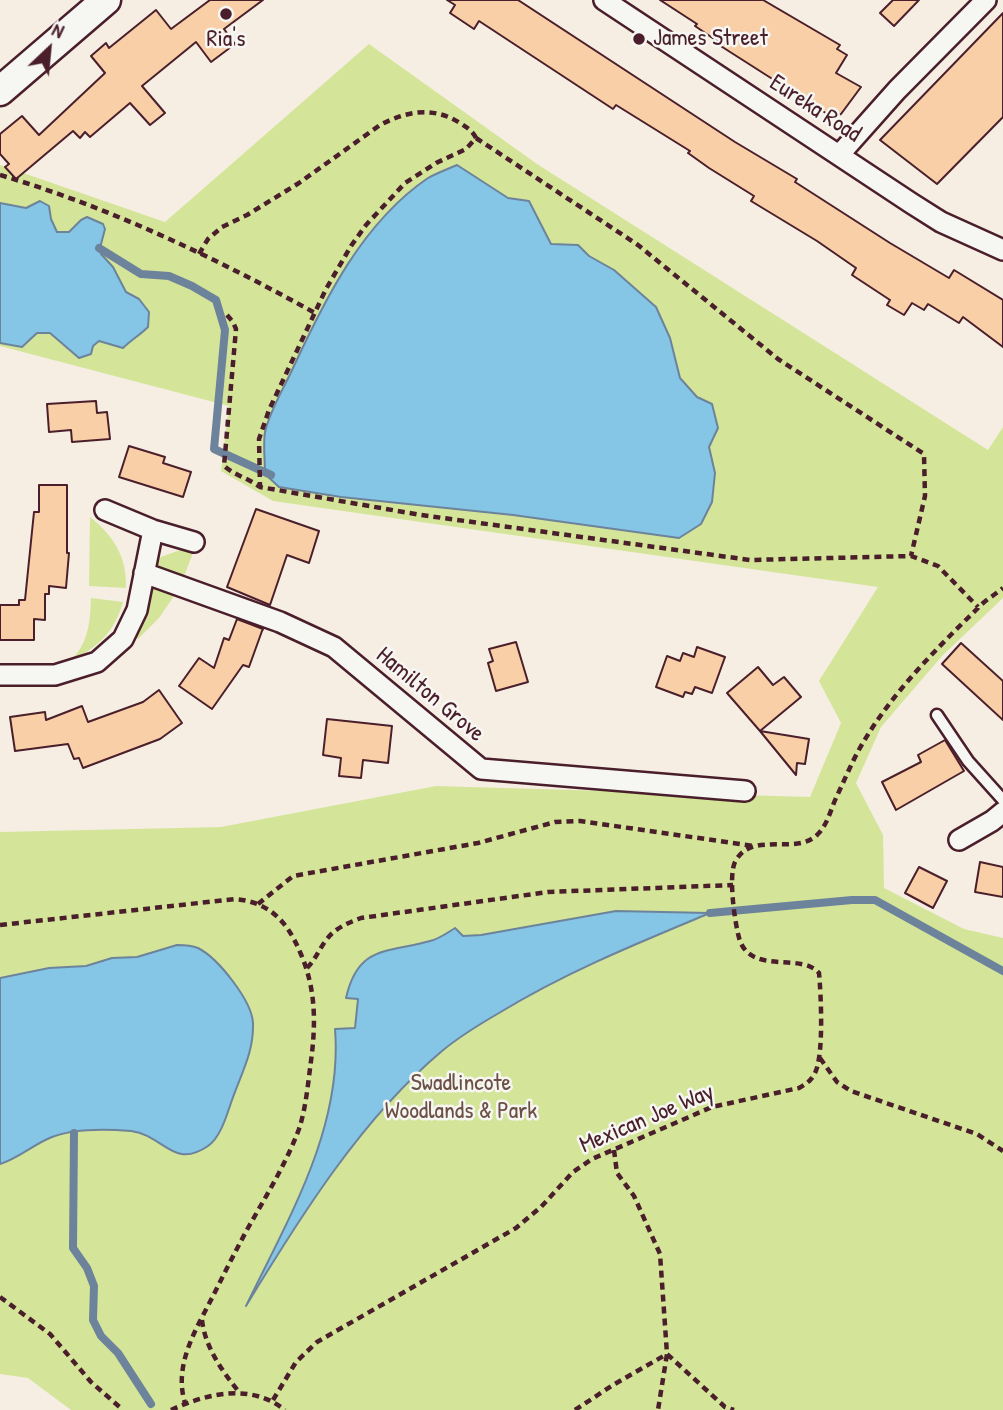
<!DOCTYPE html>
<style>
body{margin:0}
#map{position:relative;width:1003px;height:1410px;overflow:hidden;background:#f6eee3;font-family:"Patrick Hand",sans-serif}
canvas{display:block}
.north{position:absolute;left:14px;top:14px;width:70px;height:70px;-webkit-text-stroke:5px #f6f6f2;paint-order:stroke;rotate:26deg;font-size:19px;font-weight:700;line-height:28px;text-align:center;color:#4a1f2b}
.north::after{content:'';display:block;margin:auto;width:24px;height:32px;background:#4a1f2b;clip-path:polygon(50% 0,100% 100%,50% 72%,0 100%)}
</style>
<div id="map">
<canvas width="1003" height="1410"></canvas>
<div class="north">N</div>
</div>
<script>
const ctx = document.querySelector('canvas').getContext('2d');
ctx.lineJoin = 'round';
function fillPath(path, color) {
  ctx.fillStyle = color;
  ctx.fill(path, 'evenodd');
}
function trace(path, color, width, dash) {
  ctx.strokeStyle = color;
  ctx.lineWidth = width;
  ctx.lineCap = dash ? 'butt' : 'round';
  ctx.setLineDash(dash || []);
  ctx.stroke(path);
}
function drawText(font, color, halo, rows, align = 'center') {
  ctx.font = font + ' "Patrick Hand",sans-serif';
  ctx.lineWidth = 5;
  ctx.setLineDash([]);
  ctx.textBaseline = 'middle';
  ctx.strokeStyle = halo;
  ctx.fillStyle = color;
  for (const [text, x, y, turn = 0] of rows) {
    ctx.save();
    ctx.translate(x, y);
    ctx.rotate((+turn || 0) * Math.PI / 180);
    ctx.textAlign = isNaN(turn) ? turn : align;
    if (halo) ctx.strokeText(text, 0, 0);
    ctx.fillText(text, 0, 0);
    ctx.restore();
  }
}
fillPath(new Path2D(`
 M369 44 537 164 988 450 1003 427V598L942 656 881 727 856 783 883 835 884 888 964 929 1003 938V1410H71L28 1378 0 1374V832L221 827 436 786 810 797 841 723 819 681 878 587 273 501 221 471 229 406 0 346V165L165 222Z
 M90 517C114 536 127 557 126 588L89 586Z
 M183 549 194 550 183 579 155 566 161 557Z
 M153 587 176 593 159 618 138 639 132 633 147 589Z
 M91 598 123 602C115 631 98 648 71 660 89 642 90 622 91 598Z`), '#d4e599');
const water = new Path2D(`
 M457 165 508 198 529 201 551 244 578 245 589 256 614 270 656 307 670 338 680 378 697 397 712 404 718 428 709 447 715 473 712 502 701 524 679 538 513 515 341 497 279 487 265 474C265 461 263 445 265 432 270 410 284 388 293 368 325 299 363 222 428 178 437 173 448 169 457 165Z
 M40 201 49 206 51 219 57 232H69L81 220 87 217 103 224 105 229 100 248 101 254 113 267 126 292 139 299 149 312 148 327C140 335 131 340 123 348L99 341 93 346 91 354 79 358 50 333H37L22 347 0 343V203L26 208Z
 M616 911 710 913C638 943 566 972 499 1013 480 1024 460 1036 442 1051 362 1118 300 1217 246 1306 288 1219 343 1128 335 1029L355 1028 358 999 346 998C358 945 387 953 430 941 439 939 447 933 455 928L463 936 481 935Z
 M177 945C184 945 191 945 198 948 218 958 252 1001 253 1023 254 1052 241 1074 232 1100 227 1114 221 1137 208 1146 173 1170 164 1135 131 1131 107 1129 75 1128 52 1137 34 1144 19 1158 0 1164V978L49 968 86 966 112 958 137 957Z`);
fillPath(water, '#85c5e5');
trace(water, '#6d839b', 2);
trace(new Path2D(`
 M99 248 141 274 169 276 192 286 216 300 225 330 214 449 271 475
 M710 913 852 900H875L1003 971
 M74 1133 73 1248 87 1268 94 1286 93 1320 101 1336 118 1353 151 1404`), '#6d839b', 8);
const building = new Path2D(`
 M210 0H263L224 29 235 44 211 62 196 42 142 86 165 113 150 125 130 103 90 137 85 132 80 138 73 131 16 179 5 167 9 164 0 154V134L22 116 39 135 105 73 91 56 106 43 109 48 156 10 171 29Z
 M447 0H518L735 142 797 179 795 182 890 243 949 278 954 270 1003 300V347L963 317 959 323 928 304 924 310 912 303 904 315 887 305 890 300 852 275 856 268 817 241 751 201 754 196 709 168 688 153 690 151 616 105 613 109 479 21 474 29 450 13 455 5Z
 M660 0H763L840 45 837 49 847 55 836 73 861 87 841 114 832 117 716 43 717 41 695 26 697 24Z
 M893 0H919L894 26 880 13Z
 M1003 13V117L937 184 880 140Z
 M96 401 97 413 107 412 110 439 72 442 71 430 49 432 47 404Z
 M129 446 165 457 163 463 191 472 183 497 119 477Z
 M39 485H67V553H69L66 588 49 586V594H45V620L34 619V640H0V605H19V600H25L34 512H39Z
 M256 509 319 531 309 563 287 555 270 605 227 587Z
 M237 619 263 629 262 631 249 667 243 665 212 709 179 686 199 658 214 668 224 638 229 640Z
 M516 642 528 682 496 691 488 663 493 661 489 649Z
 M961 643 1003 681V720L942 664Z
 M697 647 725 657 712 693 695 687 692 694 685 692 683 697 656 687 667 656 680 661 683 653 694 657Z
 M758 667 773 685 784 677 801 697 760 731 727 693Z
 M159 690 182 723 160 739 83 768 79 758 74 759 68 744 15 751 10 717 45 712 46 720 82 706 88 722 143 702Z
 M327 719 392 726 388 763 363 760 361 778 339 776 341 758 323 755Z
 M760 731 809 739 805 764 797 763 796 775Z
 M945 740 964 771 896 810 882 782 921 762 918 755Z
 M980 862 1003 867V897L975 892Z
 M919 867 947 881 933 908 905 893Z`);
fillPath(building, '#f8cfa7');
trace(building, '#4a1f2b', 2);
const lane = new Path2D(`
 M937 715 968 761 1003 800`);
const street = new Path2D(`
 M604 0 911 203 941 222 1003 250
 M840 154 897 90 986 0
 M105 510 153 530 194 542
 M144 573 280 622 334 647 481 769 745 791
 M0 675H55L97 662 123 639 137 610 153 530
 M959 840 992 821 1003 812`);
const secondary = new Path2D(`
 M0 91 106 0`);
trace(lane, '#4a1f2b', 15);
trace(street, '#4a1f2b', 24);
trace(secondary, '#4a1f2b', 33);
trace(new Path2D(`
 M476 138 638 245 778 359 924 454 925 496 911 556
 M0 175C109 207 216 258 315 313
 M199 254 208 239 222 227 247 215 299 183 380 125C407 111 433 106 460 123 466 127 472 130 476 138L466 149 436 163 405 183 366 225 351 246 326 289 269 410 259 439 260 487
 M227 315 233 322 236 329 224 466C236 476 248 478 260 487L421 515 750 560 911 556 938 566 978 607
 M258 904 293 876 478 843 555 822 580 821 754 846
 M0 925 235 899C269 902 287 921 300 952 316 988 316 1023 311 1061 308 1083 306 1108 299 1129 286 1164 266 1196 248 1228 236 1250 225 1272 214 1294 197 1328 173 1364 185 1403
 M307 968C316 959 319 949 327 939 335 928 348 923 361 918L548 892 733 885
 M820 1058 837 1082 851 1091 977 1134 1003 1151
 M614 1150 617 1173 634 1196 660 1254 667 1354 658 1410
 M0 1297 50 1334 91 1382 123 1410
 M202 1320C205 1347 222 1371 239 1392
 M273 1400 296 1362 317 1342 516 1228 541 1207 573 1172 592 1159 712 1107 799 1088C806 1084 811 1081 815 1073 824 1055 821 994 819 973 801 952 753 975 740 941 735 926 728 876 735 862 751 830 795 856 817 835 828 824 830 811 836 798 845 779 853 759 864 741 894 691 937 648 978 608 985 600 995 595 1003 588
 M171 1410C208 1393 251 1383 285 1410
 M575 1410 613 1385 667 1354 725 1407 734 1410`), '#4a1f2b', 4.5, [7, 5]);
trace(lane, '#f6f6f2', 10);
trace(street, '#f6f6f2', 19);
trace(secondary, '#f6f6f2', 28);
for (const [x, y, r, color] of [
 [226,14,7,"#4a1f2b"],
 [639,39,7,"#4a1f2b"]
]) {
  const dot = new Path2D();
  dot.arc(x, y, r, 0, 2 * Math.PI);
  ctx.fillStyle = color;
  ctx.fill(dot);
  trace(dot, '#f6f6f2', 2.5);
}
drawText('24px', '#4a1f2b', '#f6f6f2', [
 ["James Street",653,39],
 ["Ria's",226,40,"center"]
], 'left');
drawText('24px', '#4a1f2b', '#f6f6f2', [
 ["Eureka Road",815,109,33],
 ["Hamilton Grove",430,695,40],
 ["Mexican Joe Way",647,1119,-23]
]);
drawText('24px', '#6c5046', '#f6f6f2', [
 ["Swadlincote",461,1084],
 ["Woodlands & Park",461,1112]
]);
</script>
